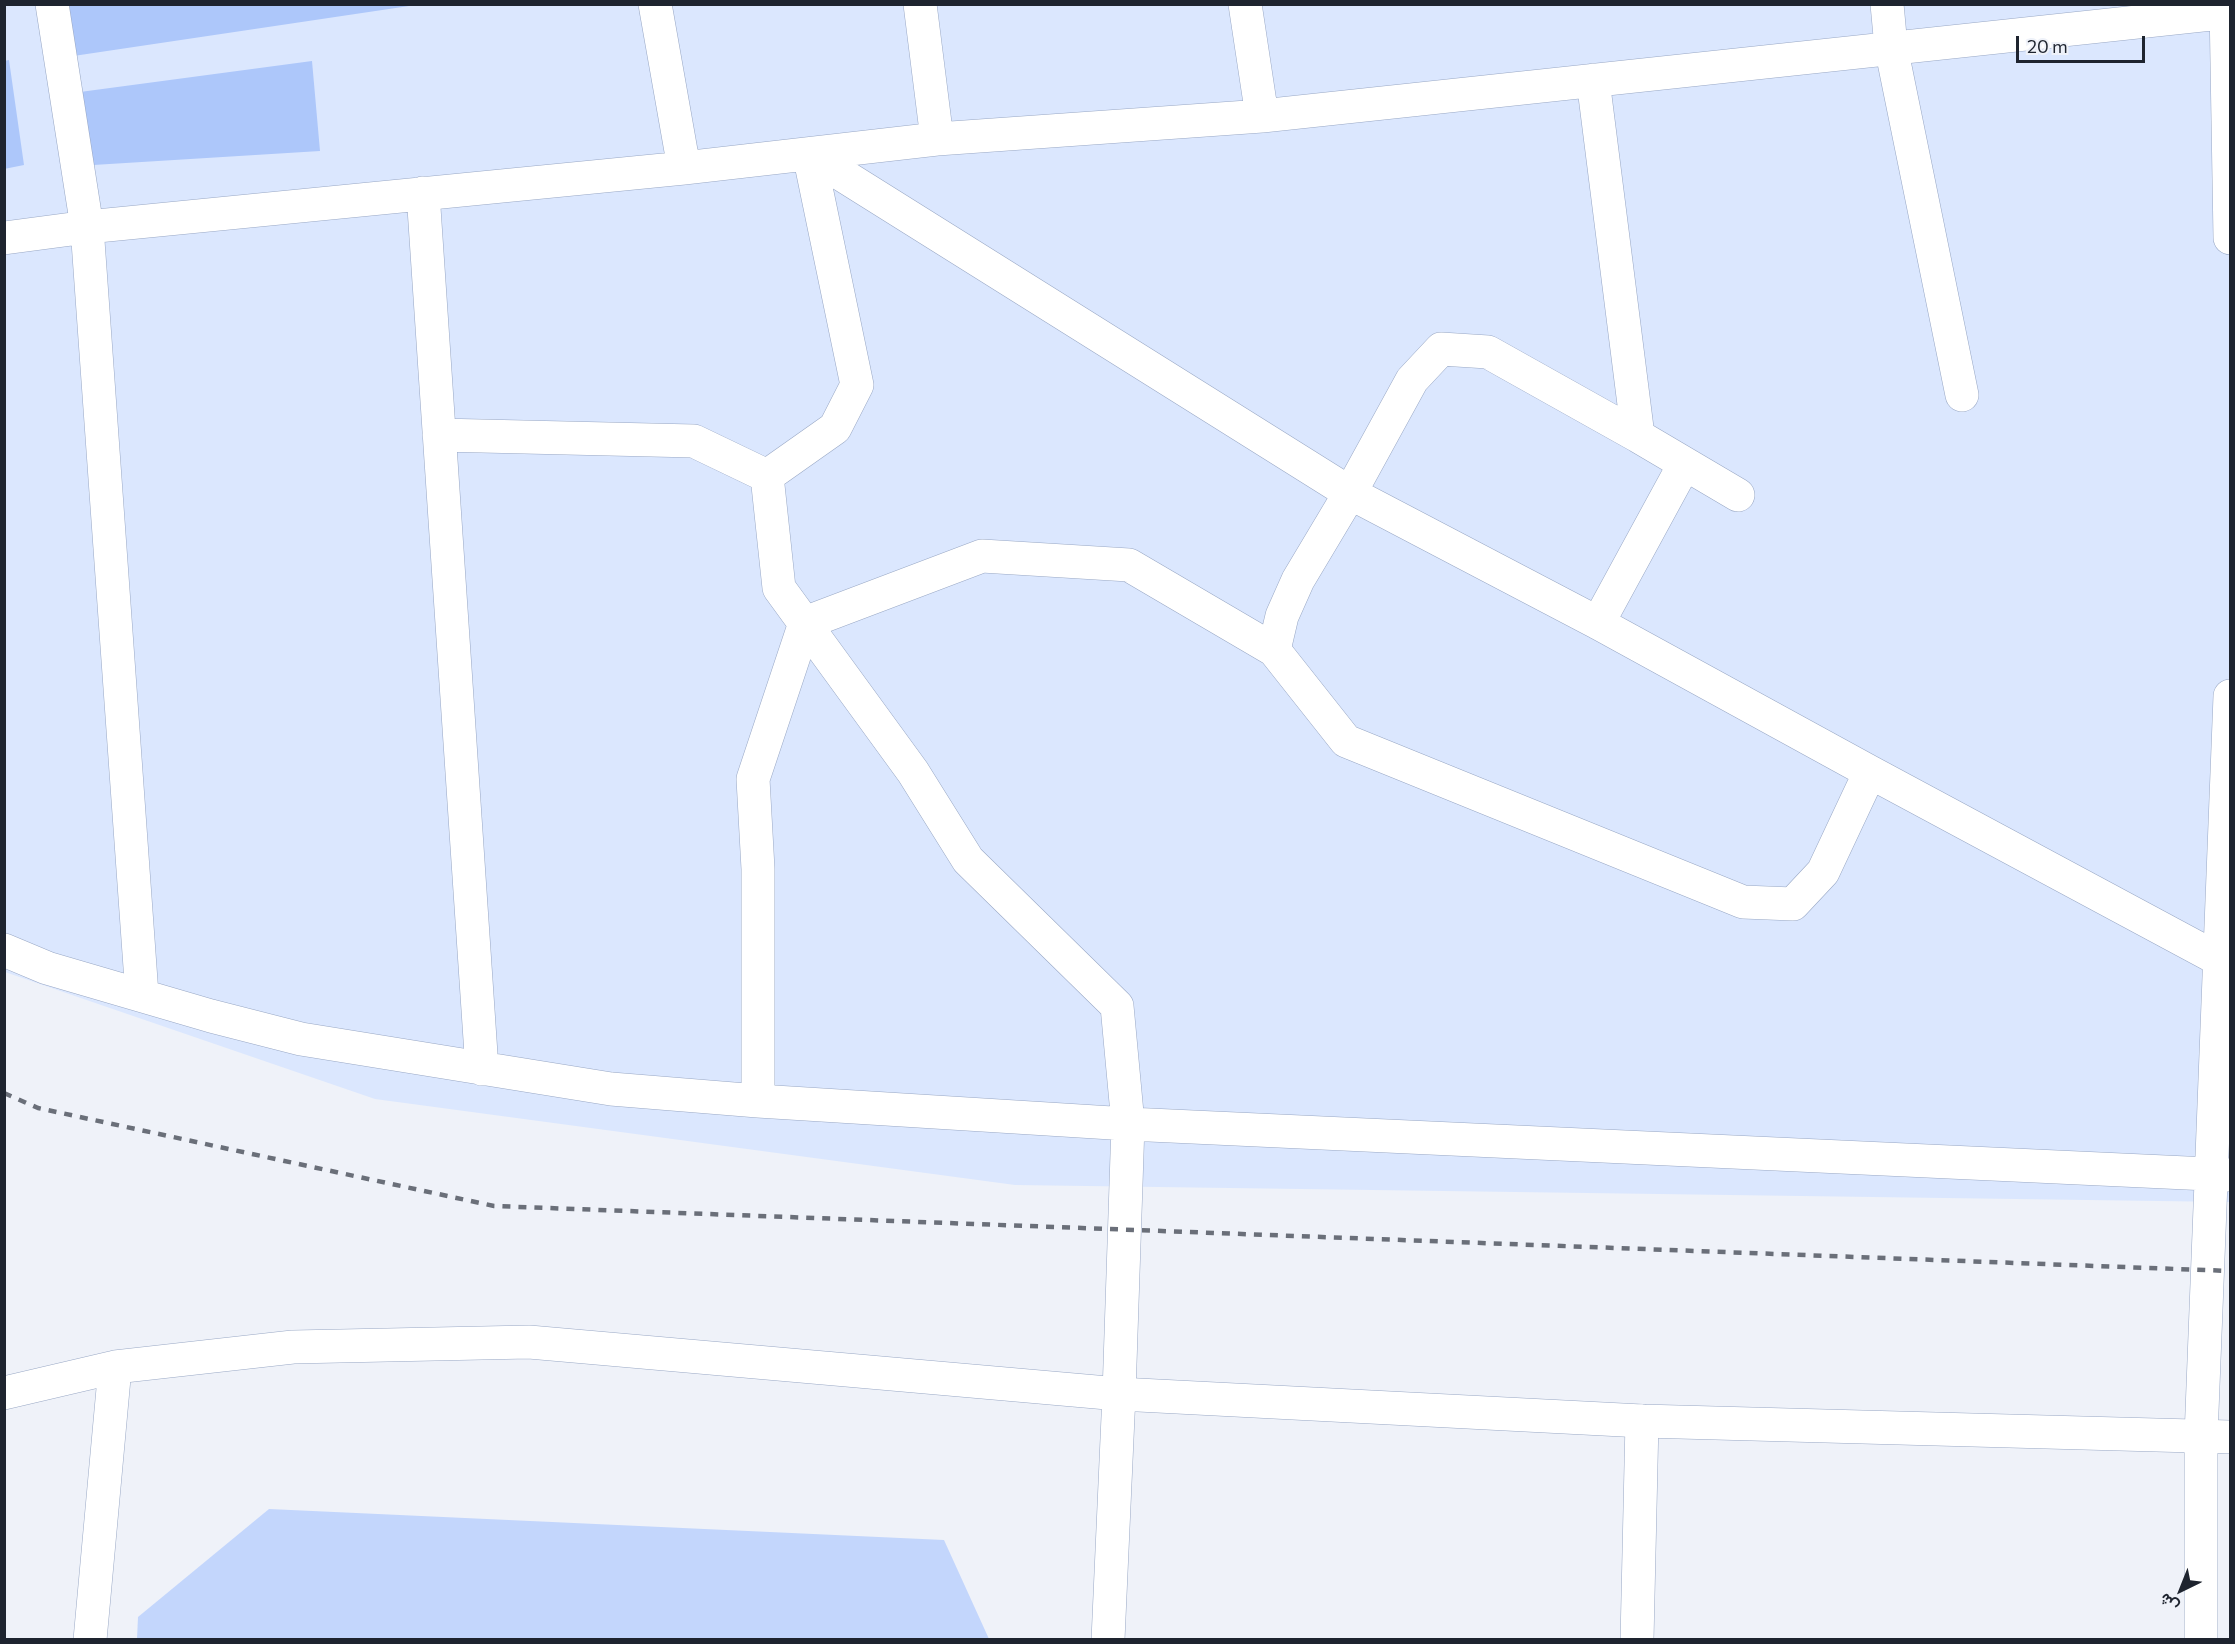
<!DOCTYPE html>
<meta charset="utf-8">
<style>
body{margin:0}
#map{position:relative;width:2235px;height:1644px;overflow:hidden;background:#eff2f9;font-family:Commissioner,Vazirmatn,sans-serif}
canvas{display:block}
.frame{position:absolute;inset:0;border:6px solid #1e242f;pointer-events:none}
.north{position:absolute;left:2151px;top:1560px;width:60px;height:60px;-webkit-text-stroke:4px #eff2f9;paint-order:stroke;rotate:223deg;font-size:16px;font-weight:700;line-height:24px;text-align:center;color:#1e242f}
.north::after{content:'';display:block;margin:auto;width:21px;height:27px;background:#1e242f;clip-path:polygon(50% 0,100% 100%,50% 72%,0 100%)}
.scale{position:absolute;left:2016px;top:36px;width:129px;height:27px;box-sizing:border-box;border:3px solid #1e242f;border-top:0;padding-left:8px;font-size:18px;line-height:21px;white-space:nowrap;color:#1e242f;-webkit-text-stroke:4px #eff2f9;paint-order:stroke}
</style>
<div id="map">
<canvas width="2235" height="1644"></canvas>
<div class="frame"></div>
<div class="north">ش</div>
<div class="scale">20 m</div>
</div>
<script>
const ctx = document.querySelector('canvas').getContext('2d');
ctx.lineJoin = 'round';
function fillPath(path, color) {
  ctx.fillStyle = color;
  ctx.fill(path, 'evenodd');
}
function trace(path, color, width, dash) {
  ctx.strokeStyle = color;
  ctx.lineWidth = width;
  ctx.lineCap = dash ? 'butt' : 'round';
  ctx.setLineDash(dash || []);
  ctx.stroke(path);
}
fillPath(new Path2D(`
 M5 5H2230V1202L1015 1185 375 1099 5 972Z`), '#dbe7fe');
fillPath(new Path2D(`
 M269 1509 944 1540 989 1639H137L138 1617Z`), '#c3d6fc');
fillPath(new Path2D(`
 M52 4H409V6L60 58Z
 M9 60 24 165 4 169V61Z
 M312 61 320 151 77 166 65 94Z`), '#adc7fa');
const street = new Path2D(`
 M52 4 87 227 142 995
 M655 4 684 168
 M920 4 937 139
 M1245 4 1262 116
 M1887 4 1891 47 1962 395
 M2226 4 2230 238
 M1593 80 1638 436
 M809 154 1350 493 1598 623 1870 772 2220 960
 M423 193 482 1069
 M4 238 87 227 684 168 937 139 1262 116 2230 12
 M767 476 835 428 857 385 809 154
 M1738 495 1638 436 1488 352 1441 349 1412 380 1350 493 1298 580 1282 616 1274 650 1346 741 1743 902 1793 904 1823 872 1870 772
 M1598 623 1684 465
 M4 950 47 968 211 1016 301 1039 611 1089 758 1101 1128 1124 2230 1175
 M758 1101V869L753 779 805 623 982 556 1129 565 1274 650
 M4 1393 115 1367 293 1347 529 1342 1119 1394 1128 1124 1117 1006 968 860 913 772 779 588 767 476 694 441 439 435
 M90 1640 115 1367
 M1637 1640 1642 1421
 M2201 1640V1437L2230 696`);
const secondary = new Path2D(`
 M1108 1640 1119 1394 1642 1421 2230 1437`);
trace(street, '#99a8c5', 34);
trace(secondary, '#99a8c5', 34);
trace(street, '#fff', 33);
trace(secondary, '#fff', 33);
trace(new Path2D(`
 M4 1093 38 1108 494 1206 2230 1271`), '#6a6f79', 4.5, [8, 8]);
</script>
